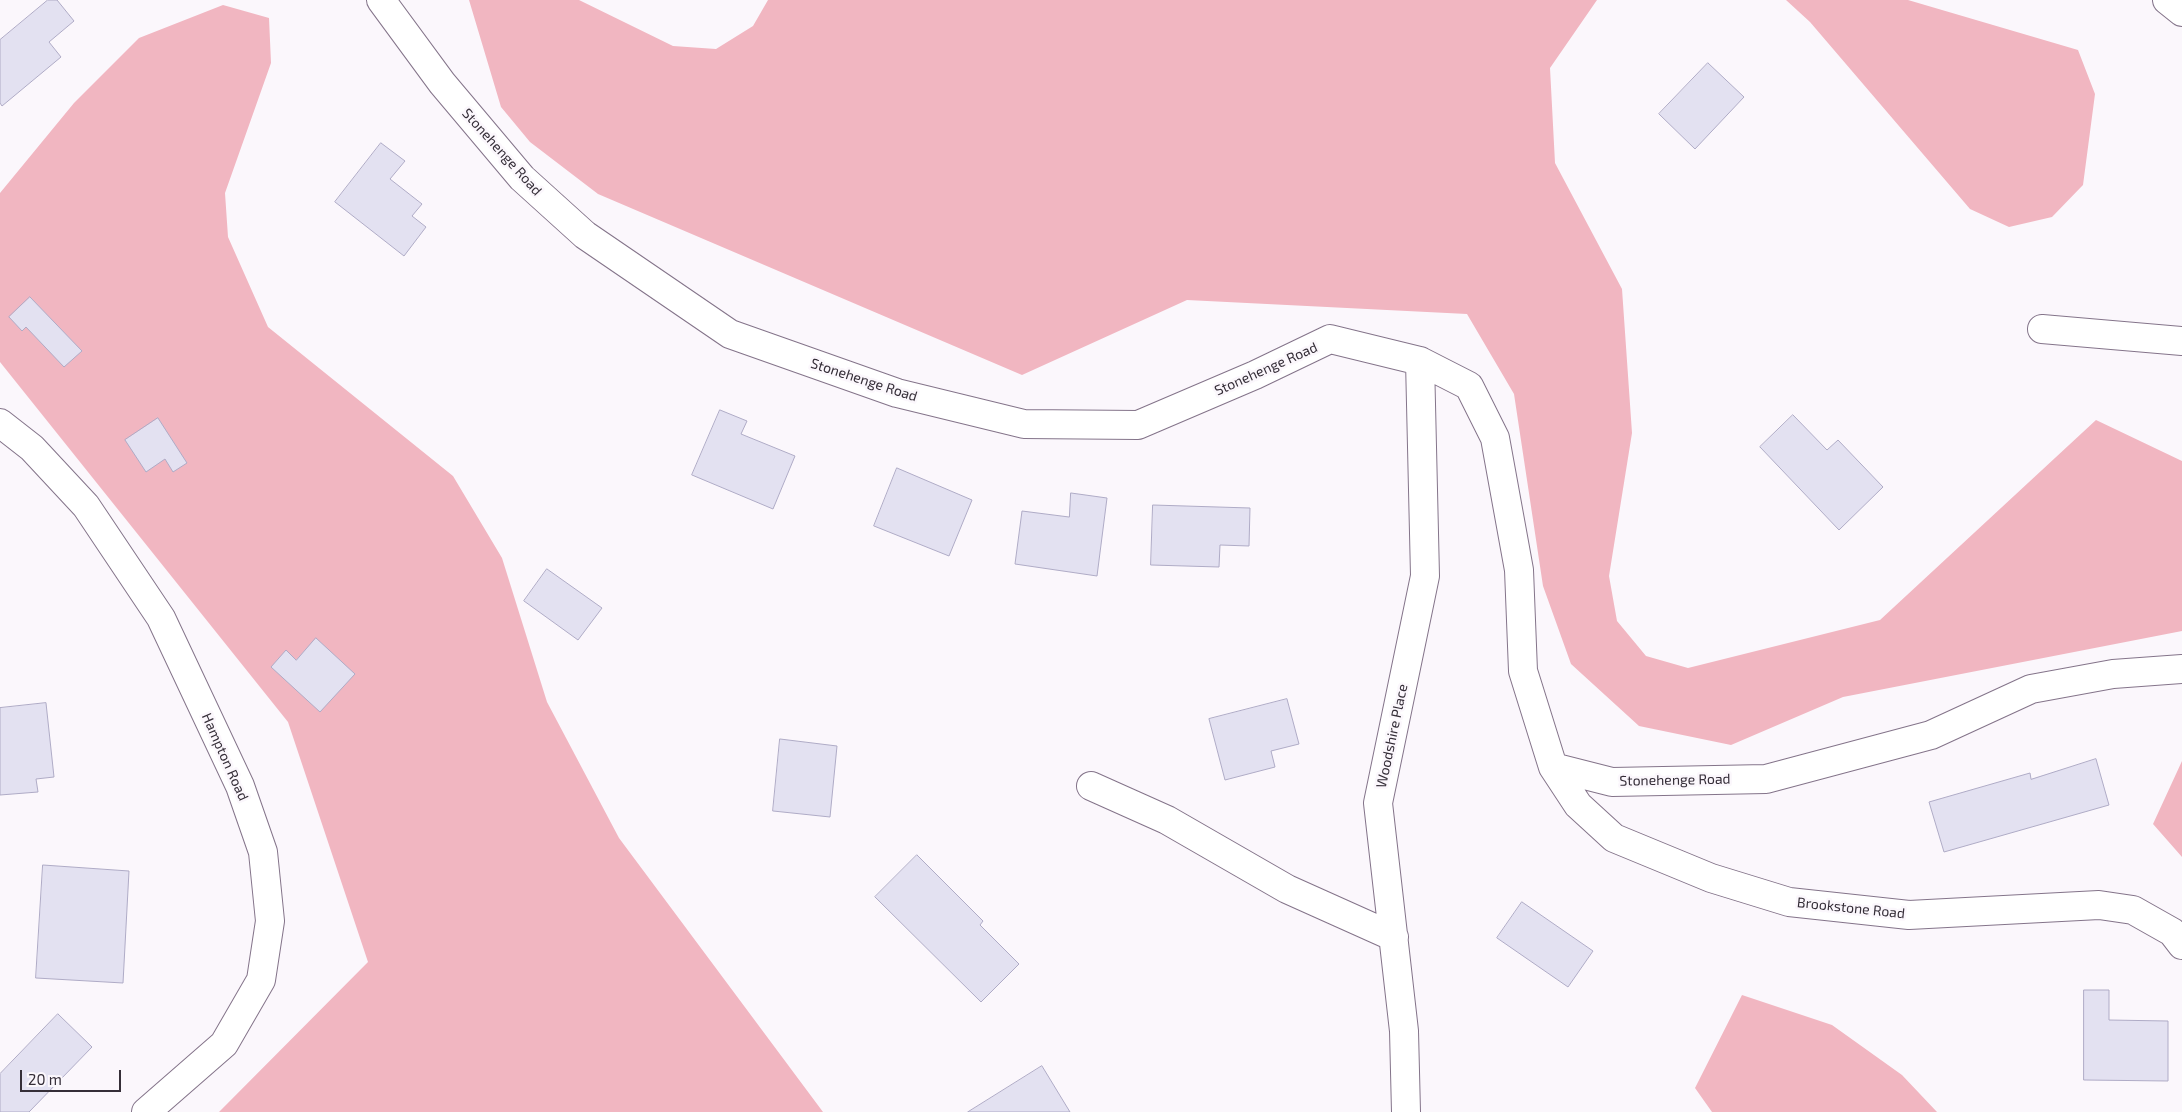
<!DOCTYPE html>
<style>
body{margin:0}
#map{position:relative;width:2182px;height:1112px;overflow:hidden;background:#fbf7fc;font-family:"Exo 2",sans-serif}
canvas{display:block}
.scale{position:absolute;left:20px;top:1070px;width:101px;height:22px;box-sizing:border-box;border:2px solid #352e38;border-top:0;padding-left:6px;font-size:15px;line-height:18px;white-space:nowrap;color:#352e38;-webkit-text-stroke:4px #fbf7fc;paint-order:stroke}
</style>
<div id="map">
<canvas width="2182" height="1112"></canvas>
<div class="scale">20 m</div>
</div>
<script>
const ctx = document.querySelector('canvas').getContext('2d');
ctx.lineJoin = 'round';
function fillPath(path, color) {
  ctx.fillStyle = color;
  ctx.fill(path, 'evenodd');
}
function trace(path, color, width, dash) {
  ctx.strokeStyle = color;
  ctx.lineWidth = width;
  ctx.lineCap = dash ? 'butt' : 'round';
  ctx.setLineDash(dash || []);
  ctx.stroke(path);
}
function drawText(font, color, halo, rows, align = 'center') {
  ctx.font = font + ' "Exo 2",sans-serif';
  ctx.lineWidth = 5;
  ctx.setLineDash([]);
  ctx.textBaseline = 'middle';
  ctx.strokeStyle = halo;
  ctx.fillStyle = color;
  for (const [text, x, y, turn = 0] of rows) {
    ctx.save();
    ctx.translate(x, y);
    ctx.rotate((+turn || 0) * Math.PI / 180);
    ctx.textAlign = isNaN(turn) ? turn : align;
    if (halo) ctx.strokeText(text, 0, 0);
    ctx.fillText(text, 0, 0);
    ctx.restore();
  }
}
fillPath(new Path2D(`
 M469 0H579L673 46 716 49 753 26 768 0H1597L1550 68 1555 163 1622 289 1632 433 1609 576 1617 621 1646 656 1688 668 1880 620 2096 420 2182 461V631L1843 697 1731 745 1639 726 1571 664 1543 586 1514 394 1467 314 1187 300 1022 375 598 194 530 142 501 107Z
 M1786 0H1908L2078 50 2095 94 2083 185 2052 217 2009 227 1970 209 1810 22Z
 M223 5 269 18 271 63 225 193 228 237 268 327 453 476 502 558 547 702 619 838 823 1112H219L368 962 288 722 0 362V193L74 103 139 38Z
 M2182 761V857L2153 824Z
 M1742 995 1832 1025 1902 1075 1937 1112H1712L1695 1088Z`), '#f1b6c1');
const building = new Path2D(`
 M48 0H57L74 21 49 42 61 57 2 106 0 103V40Z
 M1708 63 1744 97 1695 149 1659 114Z
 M381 143 405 161 390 179 422 204 412 216 426 227 404 256 335 202Z
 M30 297 82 351 64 367 26 327 22 331 9 317Z
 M720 410 747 421 741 434 795 456 773 509 692 475Z
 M1793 415 1827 450 1838 440 1883 487 1839 530 1760 447Z
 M158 418 187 463 173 472 165 459 146 472 125 440Z
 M897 468 972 500 949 556 874 526Z
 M1071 493 1107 498 1097 576 1015 564 1022 511 1069 517Z
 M1153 505 1250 508 1249 546 1220 545 1219 567 1151 565Z
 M547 569 602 608 578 640 524 601Z
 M316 638 355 674 320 712 271 667 286 650 296 660Z
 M1287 699 1299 744 1271 751 1275 767 1225 780 1209 719Z
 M46 703 54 777 36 779 38 792 0 795V708Z
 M780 739 837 746 830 817 773 811Z
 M2096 759 2109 805 1944 852 1929 802 2030 773 2031 779Z
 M917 855 983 921 980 925 1019 964 981 1002 875 897Z
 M43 865 129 871 123 983 36 978Z
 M1522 902 1593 951 1568 987 1497 938Z
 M2084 990H2109V1020L2168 1021V1081L2084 1080Z
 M58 1014 92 1047 29 1112H0V1074Z
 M1042 1066 1070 1112H968Z`);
fillPath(building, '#e3e1f1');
trace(building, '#afabc6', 1);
const minor = new Path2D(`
 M381 0 442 83 522 178 585 235 730 334 897 393 1024 424 1138 425 1255 375 1330 339 1420 361 1469 386 1495 438 1519 570 1523 671 1553 767 1578 805 1614 838 1711 878 1789 902 1909 915 2099 905 2133 910 2172 932 2182 945
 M2167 0 2182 12
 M2042 329 2182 341
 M0 423 32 448 86 506 161 618 240 786 263 852 270 921 261 980 224 1044 146 1112
 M1553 767 1612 782 1766 779 1931 735 2031 689 2113 674 2182 669
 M1091 786 1167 820 1287 889 1394 937
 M1406 1112 1404 1031 1378 803 1425 576 1420 361`);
trace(minor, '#84748a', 30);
trace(minor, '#fff', 28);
drawText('14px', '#352e38', '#fbf7fc', [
 ["Stonehenge Road",502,152,48],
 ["Stonehenge Road",1266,369,-24],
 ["Stonehenge Road",864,380,18],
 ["Woodshire Place",1392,736,-78],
 ["Hampton Road",225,757,66],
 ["Stonehenge Road",1675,780,-1],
 ["Brookstone Road",1851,908,6]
]);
</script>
